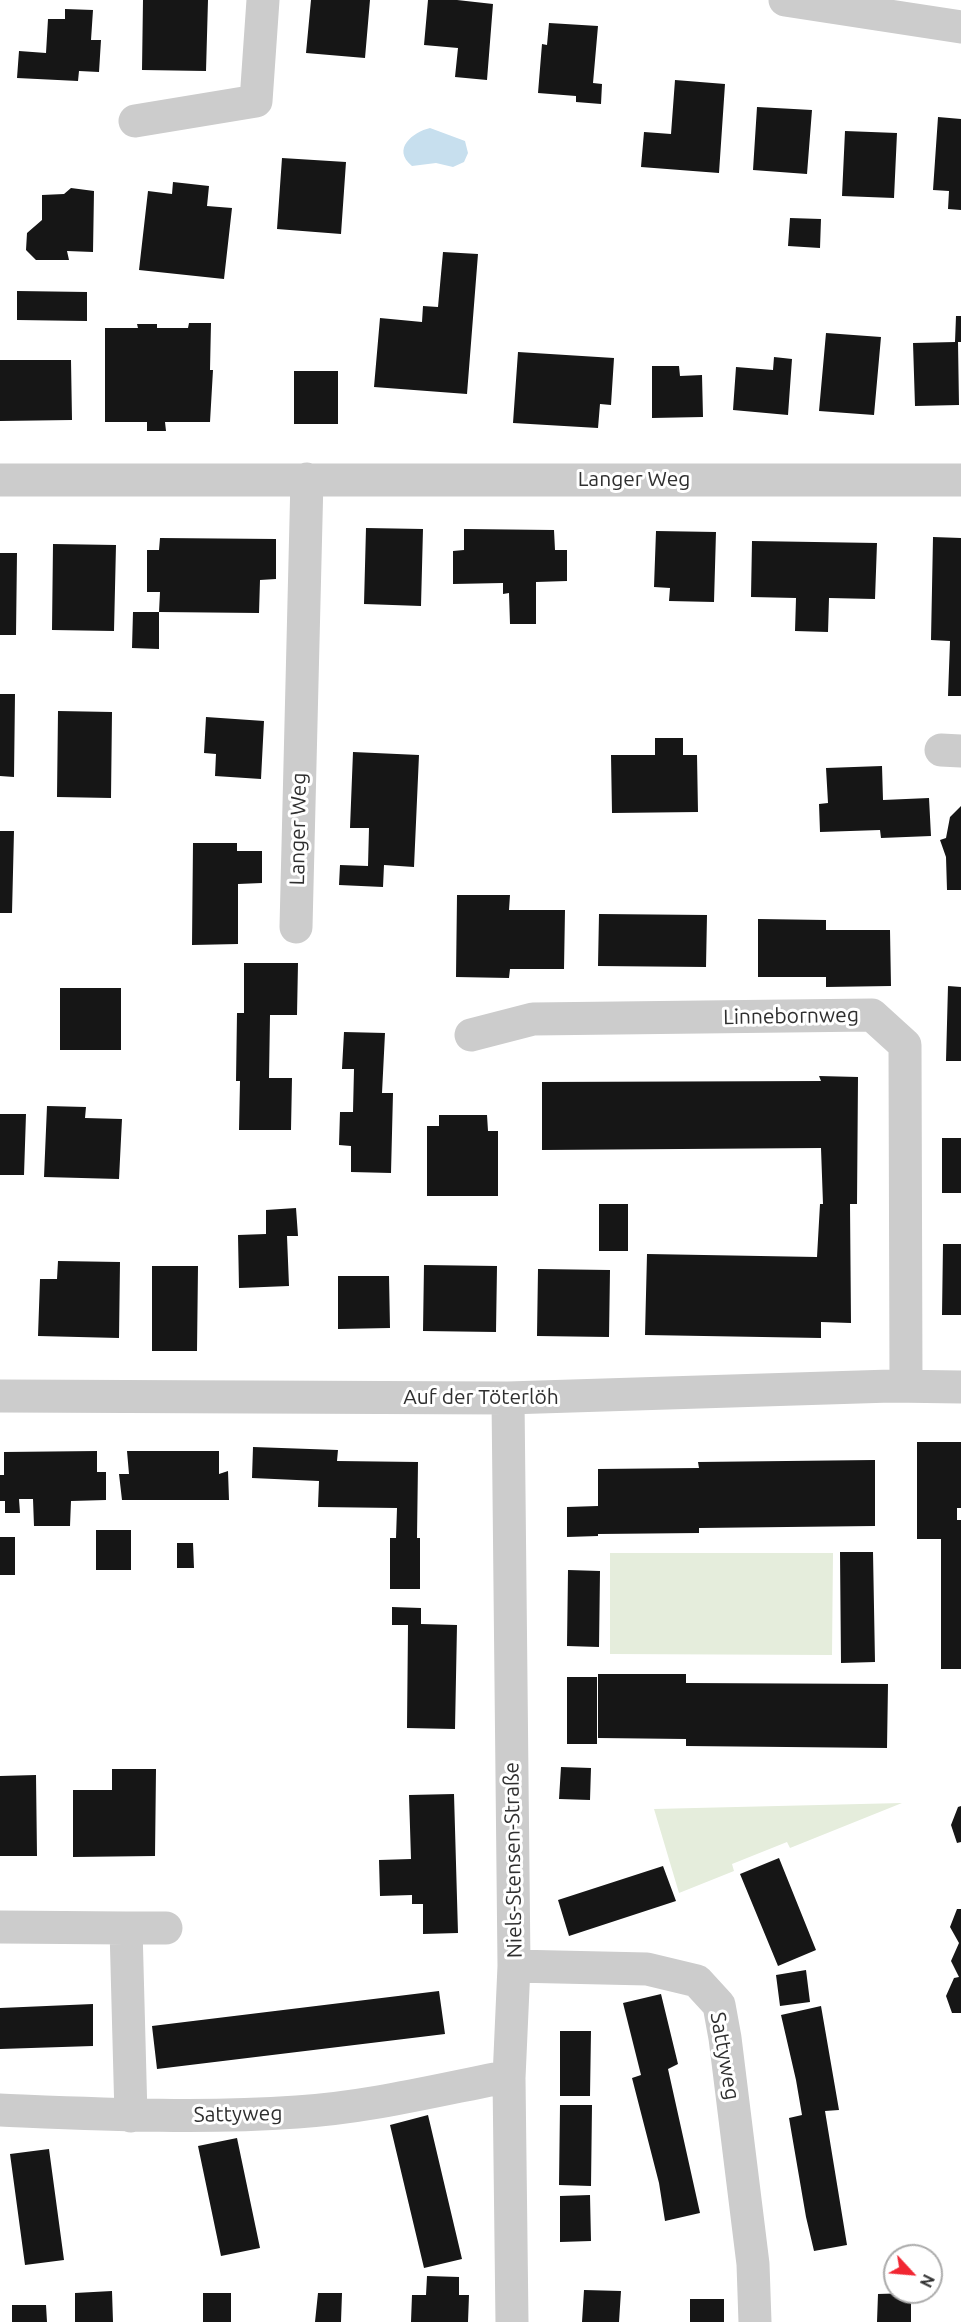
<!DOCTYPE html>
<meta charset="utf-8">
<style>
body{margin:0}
#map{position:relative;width:961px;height:2322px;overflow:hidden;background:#fff;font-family:Ubuntu,sans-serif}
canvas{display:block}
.north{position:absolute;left:883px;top:2244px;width:60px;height:60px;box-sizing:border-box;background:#fff;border:2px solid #acacac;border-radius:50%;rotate:116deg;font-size:16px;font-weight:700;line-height:24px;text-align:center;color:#2f2f2f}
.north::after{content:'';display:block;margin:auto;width:21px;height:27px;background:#f12632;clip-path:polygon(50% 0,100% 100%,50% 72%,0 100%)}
</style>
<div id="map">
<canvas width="961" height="2322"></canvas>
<div class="north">N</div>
</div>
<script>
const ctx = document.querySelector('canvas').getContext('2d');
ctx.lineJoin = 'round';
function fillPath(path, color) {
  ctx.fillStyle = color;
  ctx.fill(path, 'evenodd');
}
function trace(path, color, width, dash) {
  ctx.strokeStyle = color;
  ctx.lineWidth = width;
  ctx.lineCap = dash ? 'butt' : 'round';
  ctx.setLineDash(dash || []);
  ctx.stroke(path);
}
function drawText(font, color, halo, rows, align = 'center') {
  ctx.font = font + ' Ubuntu,sans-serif';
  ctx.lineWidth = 6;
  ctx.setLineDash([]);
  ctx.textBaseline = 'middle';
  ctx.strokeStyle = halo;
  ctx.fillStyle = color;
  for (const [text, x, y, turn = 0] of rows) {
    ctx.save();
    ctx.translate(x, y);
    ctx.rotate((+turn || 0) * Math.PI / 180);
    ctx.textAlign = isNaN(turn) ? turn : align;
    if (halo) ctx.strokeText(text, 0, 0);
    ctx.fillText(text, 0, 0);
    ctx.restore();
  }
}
fillPath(new Path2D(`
 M610 1553H833L832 1655 610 1654Z
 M902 1803 790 1848 787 1842 732 1864 734 1871 679 1893 654 1809Z`), '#e5eddc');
fillPath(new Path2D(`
 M430 128 465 141 468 153 464 162 453 167 436 163 412 166C391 149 413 132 430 128Z`), '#c7dfee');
fillPath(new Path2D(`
 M143 0H208L206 71 142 70Z
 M311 0H370L365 58 306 53Z
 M428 0H457L493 4 487 80 455 77 458 48 424 45Z
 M65 9 93 10 91 40H101L99 72 79 71 78 81 17 78 19 51 46 53 48 19H65Z
 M549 23 598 26 593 83 602 84 601 104 576 102V96L538 93 542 44 547 45Z
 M675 80 725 84 719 173 641 167 644 132 671 134Z
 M757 107 812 110 807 174 753 170Z
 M938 117 961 119V210L948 209 949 191 933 190Z
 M845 131 897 133 894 198 842 196Z
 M282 158 346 162 341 234 277 229Z
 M173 182 209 186 207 206 232 208 224 279 139 270 148 191 172 194Z
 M71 188 94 191 93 252 67 251 69 260H36L26 250 27 233 42 220V195L64 194Z
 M790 218 821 219 820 248 788 246Z
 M443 252 478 254 467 394 374 387 380 318 422 322 423 306 438 307Z
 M17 291 87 292V321L17 320Z
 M956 316H961V342H958L959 405 915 406 913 343 955 342Z
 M189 323H211L210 370H213L210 422H165L166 431H147V422H105V328H138L137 324H157V328H188Z
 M826 333 881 337 874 415 819 411Z
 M518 352 614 358 611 405 600 404 598 428 513 423Z
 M774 357 792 359 788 415 733 410 736 367 773 370Z
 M0 360H71L72 420 0 421Z
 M652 366H679L680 376 702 375 703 417 652 418Z
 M294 371H338V424H294Z
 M366 528 423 529 421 606 364 604Z
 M464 529 554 530 555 550H567V581L536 582V624H510L509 593 503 594V583L453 584V551L464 550Z
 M656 531 716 532 714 602 669 601 670 588 654 587Z
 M933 537 961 538V696H948L950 641 931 640Z
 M160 538 276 539V579L260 580 259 613 159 612V649L132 648 133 612H159L160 592H147V550H159Z
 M752 541 877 543 875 599 829 598 828 632 795 631 796 598 751 597Z
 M53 544 116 545 114 631 52 630Z
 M0 553H17L16 635H0Z
 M0 694H15L14 777 0 776Z
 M58 711 112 712 111 798 57 797Z
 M206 717 264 721 261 779 215 776 216 754 204 753Z
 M655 738H683V755H697L698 812 612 813 611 755H655Z
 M353 752 419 755 414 867 384 865 383 887 339 885 340 865 368 866 369 828H350Z
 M882 766 883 800 929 798 931 836 881 838 880 830 820 832 819 804 828 803 826 768Z
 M961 806V890H947L946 857 940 840 946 838 950 817Z
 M0 831H14L12 913H0Z
 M193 843H237V851H262V883L238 884V944L192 945Z
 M457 895H510L509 910H565L564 969H510L509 978 456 977Z
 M599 914 707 915 706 967 598 966Z
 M758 919 826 920V930H890L891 986 826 987V977H758Z
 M244 963H298L297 1015H270L269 1078H292L291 1130H239L240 1081H236L237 1013H244Z
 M948 986 961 987V1061H946Z
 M60 988H121V1050H60Z
 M344 1032 385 1033 382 1093H393L391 1173 351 1172V1146L339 1145 340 1112H353L354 1069H342Z
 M819 1076 858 1077 857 1204H850L851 1323 821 1322V1338L645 1335 647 1254 817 1257 820 1204H823L821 1148 542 1150V1082L821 1081Z
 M47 1106 86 1107 85 1118 122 1119 119 1179 44 1177Z
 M0 1114H26L24 1175H0Z
 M439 1115H487L488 1131H498V1196H427V1126H439Z
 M942 1138H961V1193H942Z
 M599 1204H628V1251H599Z
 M296 1208 298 1236H287L289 1286 239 1288 238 1235 266 1234V1210Z
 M943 1244H961V1315H942Z
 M58 1261 120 1262 119 1338 38 1336 40 1279H57Z
 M424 1265 497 1266 496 1332 423 1331Z
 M152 1266H198L197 1351H152Z
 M538 1269 610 1270 609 1337 537 1336Z
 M338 1276H389L390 1328 338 1329Z
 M917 1442H961V1508H957V1520H961V1669H941V1539H917Z
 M253 1447 338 1450 337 1461 418 1462 417 1538H420V1589H390V1538H396L397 1508 318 1507 319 1481 252 1478Z
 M97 1451V1472H106V1500L71 1501 70 1526H34L33 1499H19L20 1513H5V1501H0V1475H4V1452Z
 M127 1451H219V1474L228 1471 229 1500H122L119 1474H129Z
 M875 1460V1526L699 1528V1533L598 1534V1536L567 1537V1507L598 1506V1469L699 1468 698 1462Z
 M96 1530H131V1570H96Z
 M0 1537H15V1575H0Z
 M177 1543H193L194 1568H177Z
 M840 1552H873L875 1662 841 1663Z
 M568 1570 600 1571 599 1647 567 1646Z
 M392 1607 421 1608V1624L457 1625 455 1729 407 1728 408 1625H392Z
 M598 1674H686V1683L888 1684 887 1748 686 1746V1739L598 1738Z
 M567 1677H597V1744H567Z
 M561 1767 591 1768 590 1800 559 1799Z
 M112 1769H156L155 1856 73 1857V1790H112Z
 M36 1775 37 1856H0V1776Z
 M454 1794 458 1933 423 1934V1904H412V1895L380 1896 379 1860 411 1859 409 1795Z
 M961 1806V1842L957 1843 951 1825 958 1807Z
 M779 1858 816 1950 778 1966 740 1874Z
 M663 1866 676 1901 569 1936 558 1900Z
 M957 1909H961V2013H952L946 1996 954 1978 959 1977 951 1961 959 1943 950 1927Z
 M806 1970 810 2002 780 2006 776 1975Z
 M439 1991 445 2034 157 2069 152 2026Z
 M661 1994 678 2064 668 2069 700 2213 665 2221 659 2183 632 2078 641 2075 623 2003Z
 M93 2004V2046L0 2049V2008Z
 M821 2006 839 2110 825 2111 847 2245 814 2251 806 2217 789 2118 802 2115 796 2080 781 2015Z
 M560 2031H591L590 2096H560Z
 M560 2105H592L591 2186 559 2185Z
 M428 2115 462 2259 424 2268 390 2125Z
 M237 2138 260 2248 221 2256 198 2146Z
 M49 2149 64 2260 25 2265 10 2154Z
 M590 2195 591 2241 560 2242V2196Z
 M427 2276 459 2277V2295H469L468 2322H411L412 2295H426Z
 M584 2290 621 2291 619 2322H582Z
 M112 2291 113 2322H75V2293Z
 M203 2293H231V2322H203Z
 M318 2293H342L341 2322H315Z
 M911 2293V2322H877L878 2294Z
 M690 2299H724V2322H690Z
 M12 2305H46L47 2322H12Z`), '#161616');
trace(new Path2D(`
 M785 0 961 27
 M135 121 256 101 263 0
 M0 480H961
 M941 750 961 751
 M296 927 307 479
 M471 1035 533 1019 872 1015 905 1045 906 1386
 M0 1396 508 1398 891 1386 961 1387
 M508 1398 514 1966 509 2078 512 2322
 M0 1927 126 1928 131 2116
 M126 1928H166
 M514 1966 647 1969 697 1981 719 2005 725 2038 753 2264 755 2322
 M0 2110C99 2114 198 2119 297 2112 363 2108 430 2092 495 2079L509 2078`), '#ccc', 33);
drawText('21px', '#2f2f2f', '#fff', [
 ["Langer Weg",634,479],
 ["Langer Weg",298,829,-89],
 ["Linnebornweg",791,1016,-1],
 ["Auf der Töterlöh",481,1397],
 ["Niels-Stensen-Straße",513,1860,-91],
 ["Sattyweg",725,2056,80],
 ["Sattyweg",238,2114,-1]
]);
</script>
